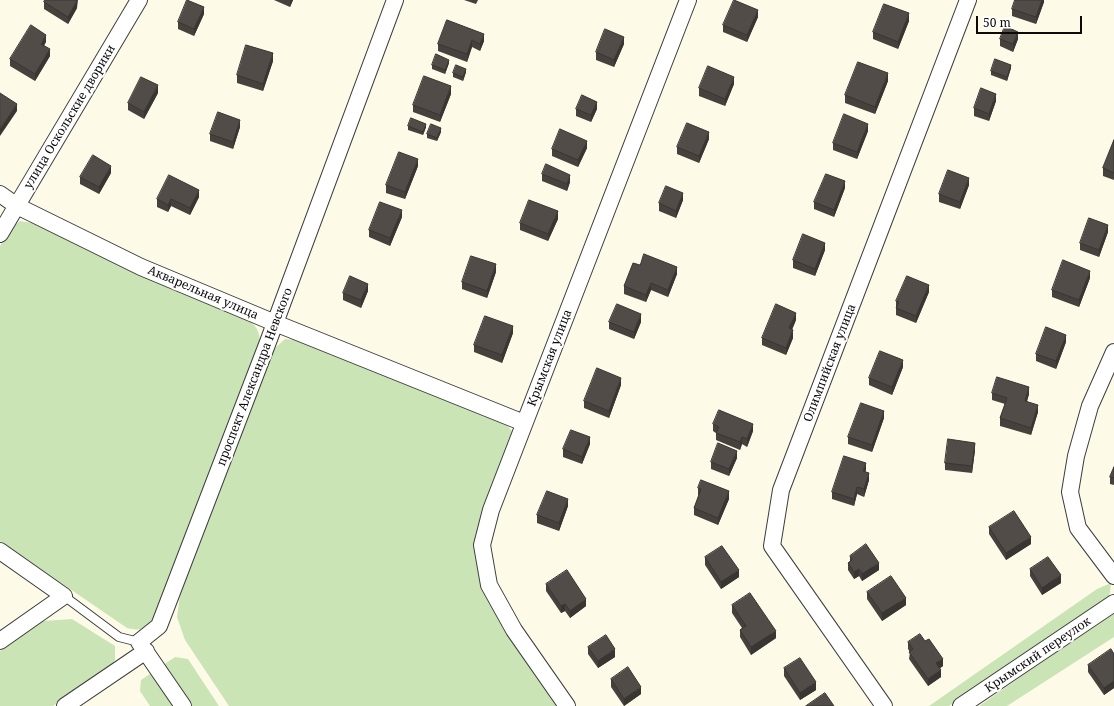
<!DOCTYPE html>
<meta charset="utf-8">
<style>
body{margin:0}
#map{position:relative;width:1114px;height:706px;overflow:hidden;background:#fdfbe8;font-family:"Noto Serif",serif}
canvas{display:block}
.scale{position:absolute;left:976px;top:16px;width:106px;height:18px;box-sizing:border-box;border:2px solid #0a0a0a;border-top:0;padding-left:5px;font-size:12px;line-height:14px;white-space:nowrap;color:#0a0a0a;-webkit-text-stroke:3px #fff;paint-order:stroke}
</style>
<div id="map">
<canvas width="1114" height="706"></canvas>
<div class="scale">50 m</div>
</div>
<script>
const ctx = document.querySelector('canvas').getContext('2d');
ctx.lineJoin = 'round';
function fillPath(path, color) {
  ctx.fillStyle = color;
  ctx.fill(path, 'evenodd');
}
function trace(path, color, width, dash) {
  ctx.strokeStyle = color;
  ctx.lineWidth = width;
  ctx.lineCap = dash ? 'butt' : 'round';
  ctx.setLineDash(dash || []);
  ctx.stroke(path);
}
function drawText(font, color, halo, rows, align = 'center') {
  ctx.font = font + ' "Noto Serif",serif';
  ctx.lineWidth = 4;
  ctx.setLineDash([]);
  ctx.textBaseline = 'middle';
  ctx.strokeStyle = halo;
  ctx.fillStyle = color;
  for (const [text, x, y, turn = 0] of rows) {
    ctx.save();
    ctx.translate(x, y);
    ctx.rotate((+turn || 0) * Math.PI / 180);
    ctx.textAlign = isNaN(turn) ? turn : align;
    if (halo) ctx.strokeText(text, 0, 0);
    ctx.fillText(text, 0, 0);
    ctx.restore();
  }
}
fillPath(new Path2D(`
 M20 221 32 223 242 316C253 323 259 327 260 341L156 620C146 630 141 631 127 628L0 541V246L10 229Z
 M285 339 296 340 503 421 512 431 511 445 478 565 559 706H229L185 640 177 617 180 595 274 349Z
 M1111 583 1109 599 949 706H929L1097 589Z
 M1114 612V637L1007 706H979Z
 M72 619 115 646V660L108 669 53 706H0V651L43 621Z
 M175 657 188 659 219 706H150L140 691 141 680Z`), '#cae4b6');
const lane = new Path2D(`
 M64 596 119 637 139 642`);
const street = new Path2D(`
 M0 194 17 206 141 267 275 323 524 423
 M0 234 139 0
 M1114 352 1090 406 1076 456 1070 492 1078 528 1114 576
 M0 551 64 596 0 641
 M65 706 146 651
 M183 706 139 642 159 626 268 342 395 0
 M567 706 514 630 489 585 482 545 491 510 688 0
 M884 706 772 546 781 490 968 0
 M961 706 1114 603`);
trace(lane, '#3d3d3d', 10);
trace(street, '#3d3d3d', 18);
trace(lane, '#fff', 8);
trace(street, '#fff', 16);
fillPath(new Path2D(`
 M45 0H78L77 8 68 24 44 9V2Z
 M274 0H293L290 7Z
 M464 0H478L476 4Z
 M1044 0V2L1036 24 1012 16V9Z
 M204 14 194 36 178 29V22Z
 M758 17 747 42 723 32V25Z
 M447 20 484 41 480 51 472 47 467 62 438 51V44Z
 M909 21 898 49 873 39V32Z
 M1000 39H1018L1013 52 1000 46Z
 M46 42 44 45 50 56 35 81 10 66V59Z
 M624 44 614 67 596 60V52Z
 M273 61 263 91 237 83V75Z
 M449 63 445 74 432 69V65Z
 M1011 68 1007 81 991 75V71Z
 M466 72 463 81 453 77V73Z
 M888 81 875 114 845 103V95Z
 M734 84 725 106 699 96V88Z
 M158 93 144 119 128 110V103Z
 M451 94 440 122 413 112V105Z
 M996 101 989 121 974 116V108Z
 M576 109H597L591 122 576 116Z
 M408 126 426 127 423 135 408 130Z
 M240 127 233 149 210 141V134Z
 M868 131 857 159 833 150V143Z
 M441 132 437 141 427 138V134Z
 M709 139 699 163 677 154V147Z
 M1114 140V180L1103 176V168Z
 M587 148 578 167 552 156V149Z
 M418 166 405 199 386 193V185Z
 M111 173 99 194 80 184V177Z
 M542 174 570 182 567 191 542 181Z
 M969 185 960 209 939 202V194Z
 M845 188 834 217 814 209V202Z
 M199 197 190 215 171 206 168 212 157 207V199Z
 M683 200 676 218 659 211V203Z
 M402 217 390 246 369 237V230Z
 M558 219 548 241 520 230V223Z
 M1108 232 1099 257 1080 250V243Z
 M825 250 815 276 793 268V260Z
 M640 265 677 274 668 297 651 290 646 302 624 294V286Z
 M496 272 487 298 462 289V282Z
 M1090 278 1079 307 1052 297V290Z
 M368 291 361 308 343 300V293Z
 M929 292 916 323 896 315V301Z
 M796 320 792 330 793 338 786 355 762 345V338Z
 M609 322H641L634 339 609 329Z
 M513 333 502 363 474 352V345Z
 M1066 342 1056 369 1036 361V354Z
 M903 367 892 395 869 385V378Z
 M621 385 609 418 584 408V401Z
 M992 393 1029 394 1027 401 1038 412 1031 435 1000 426V418L1005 404 992 400Z
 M884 418 872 452 848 444V437Z
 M713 424 753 431 747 447 742 444 740 450 716 440V433L713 431Z
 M590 444 582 464 563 457V449Z
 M975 450 972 473 945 470V463Z
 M737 458 729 476 711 469V462Z
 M1114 467V485L1110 484V477Z
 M866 470 865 471 869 480 864 497 857 494 854 506 832 499V492Z
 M698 488 729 499 718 525 694 515V508L699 495H698Z
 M568 506 559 531 537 523V515Z
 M989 527 1031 544 1006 560 989 534Z
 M850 556 879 570 862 581 859 576 854 579 848 570V563L850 561Z
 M705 557 739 577 721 589 705 565Z
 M1030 569 1061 583 1042 595 1030 576Z
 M546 584 586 606 570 618 565 611 561 613 546 591Z
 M867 592 906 605 882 621 867 599Z
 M732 605 776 638 751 655 740 637V630L742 628 732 613Z
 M908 642 943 666 940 668 941 677 928 686 909 659 910 652 908 649Z
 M588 647 615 657 598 668 588 654Z
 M1114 654V688L1104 695 1088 672V665Z
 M784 668 816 690 800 700 784 676Z
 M611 679 641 694 624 706 611 687Z`), '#46413d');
fillPath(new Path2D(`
 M290 0H293L290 7Z
 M1042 0H1044V2L1036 24V17Z
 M77 1V8L68 24V17Z
 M204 7V14L194 36V29Z
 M758 10V17L747 42V35Z
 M909 13V21L898 49V42Z
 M1018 32V39L1013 52V44Z
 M484 34V41L480 51V44Z
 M46 35V42L41 51V44Z
 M624 37V44L614 67V60Z
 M472 40V47L467 62V54Z
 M50 49V56L35 81V74Z
 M273 53V61L263 91V84Z
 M449 60V63L445 74V70Z
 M1011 65V68L1007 81V77Z
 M466 69V72L463 81V77Z
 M888 73V81L875 114V107Z
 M734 77V84L725 106V99Z
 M158 85V93L144 119V112Z
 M451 86V94L440 122V115Z
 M996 94V101L989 121V114Z
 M597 102V109L591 122V115Z
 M17 104V111L0 136V129Z
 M240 120V127L233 149V142Z
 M426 124V127L423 135V132Z
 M868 124V131L857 159V152Z
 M441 128V132L437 141V138Z
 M709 132V139L699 163V156Z
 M587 141V148L578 167V160Z
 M418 159V166L405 199V192Z
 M111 166V173L99 194V187Z
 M570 175V182L567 191V184Z
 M969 178V185L960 209V202Z
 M845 181V188L834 217V210Z
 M199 190V197L190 215V208Z
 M683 193V200L676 218V211Z
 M171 199V206L168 212V205Z
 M402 210V217L390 246V238Z
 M558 211V219L548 241V234Z
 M1108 225V232L1099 257V250Z
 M825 243V250L815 276V269Z
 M496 264V272L487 298V291Z
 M677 267V274L668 297V290Z
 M1090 271V278L1079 307V300Z
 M651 283V290L646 302V295Z
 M368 284V291L361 308V300Z
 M929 285V292L916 323V316Z
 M796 313V320L789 336V328Z
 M641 314V322L634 339V332Z
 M513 326V333L502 363V355Z
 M793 330V338L786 355V348Z
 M1066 335V342L1056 369V361Z
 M903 360V367L892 395V387Z
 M621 378V385L609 418V411Z
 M1029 387V394L1025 408V401Z
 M1038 405V412L1031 435V428Z
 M884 411V418L872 452V445Z
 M753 424V431L747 447V439Z
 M590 437V444L582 464V457Z
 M742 437V444L740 450V442Z
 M975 443V450L972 473V466Z
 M737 451V458L729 476V469Z
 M866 463V470L863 478V471Z
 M869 473V480L864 497V489Z
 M857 487V494L854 506V499Z
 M729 491V499L718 525V518Z
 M568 499V506L559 531V523Z
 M1031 537V544L1006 560V553Z
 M879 563V570L862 581V574Z
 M859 569V576L854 579V572Z
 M739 570V577L721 589V582Z
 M1061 575V583L1042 595V588Z
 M906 598V605L882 621V613Z
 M586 599V606L570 618V611Z
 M565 604V611L561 613V606Z
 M776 631V638L751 655V647Z
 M615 649V657L598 668V661Z
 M943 659V666L936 671V663Z
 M941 670V677L928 686V679Z
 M1114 681V688L1104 695V688Z
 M816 682V690L800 700V693Z
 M641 687V694L624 706V699Z`), '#393532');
const building = new Path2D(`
 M45 0H76L77 1 68 17 44 2Z
 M187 0 204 7 194 29 178 22Z
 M734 0 758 10 747 35 723 25Z
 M1015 0H1042L1036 17 1012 9Z
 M884 4 909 13 898 42 873 32Z
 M447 20 484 34 480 44 472 40 467 54 438 44Z
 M31 25 46 35 41 44 50 49 35 74 10 59Z
 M1005 26 1018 32 1013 44 1000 39Z
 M605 29 624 37 614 60 596 52Z
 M246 45 273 53 263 84 237 75Z
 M436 54 449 60 445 70 432 65Z
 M995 59 1011 65 1007 77 991 71Z
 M858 62 888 73 875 107 845 95Z
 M456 65 466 69 463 77 453 73Z
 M708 66 734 77 725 99 699 88Z
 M424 76 451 86 440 115 413 105Z
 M141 77 158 85 144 112 128 103Z
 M981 88 996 94 989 114 974 108Z
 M0 93 17 104 0 129Z
 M582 95 597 102 591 115 576 109Z
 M218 112 240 120 233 142 210 134Z
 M844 114 868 124 857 152 833 143Z
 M411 118 426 124 423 132 408 126Z
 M687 123 709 132 699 156 677 147Z
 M431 124 441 128 437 138 427 134Z
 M560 129 587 141 578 160 552 149Z
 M1114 140V173L1103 168Z
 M399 152 418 159 405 192 386 185Z
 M93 155 111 166 99 187 80 177Z
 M546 164 570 175 567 184 542 174Z
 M948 170 969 178 960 202 939 194Z
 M826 174 845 181 834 210 814 202Z
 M169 175 199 190 190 208 171 199 168 205 157 199Z
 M666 186 683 193 676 211 659 203Z
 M529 200 558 211 548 234 520 223Z
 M380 202 402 210 390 238 369 230Z
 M1089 218 1108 225 1099 250 1080 243Z
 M803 234 825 243 815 269 793 260Z
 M644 254 677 267 668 290 651 283 646 295 624 286 633 263 640 265Z
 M471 256 496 264 487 291 462 282Z
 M1063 260 1090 271 1079 300 1052 290Z
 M350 276 368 284 361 300 343 293Z
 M907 276 929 285 916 316 896 308 899 302 896 301Z
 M617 304 641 314 634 332 609 322Z
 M776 304 796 313 789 328 793 330 786 348 762 338Z
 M485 316 513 326 502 355 474 345Z
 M1046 327 1066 335 1056 361 1036 354Z
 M880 351 903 360 892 387 869 378Z
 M597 368 621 378 609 411 584 401Z
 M997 377 1029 387 1025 401 1038 405 1031 428 1000 418 1007 398 992 393Z
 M861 403 884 411 872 445 848 437Z
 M719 410 753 424 747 439 742 437 740 442 716 433 719 427 713 424Z
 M571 430 590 437 582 457 563 449Z
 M948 439 975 443 972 466 945 463Z
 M718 443 737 451 729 469 711 462Z
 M844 456 866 463 863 471 869 473 864 489 857 487 854 499 832 492Z
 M1114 467V478L1110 477Z
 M701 480 729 491 718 518 694 508 701 489 698 488Z
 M547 491 568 499 559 523 537 515Z
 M1014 511 1031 537 1006 553 989 527Z
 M866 544 879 563 862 574 859 569 854 572 848 563 852 560 850 556Z
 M722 546 739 570 721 582 705 557Z
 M1048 557 1061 575 1042 588 1030 569Z
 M567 570 586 599 570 611 565 604 561 606 546 584Z
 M891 576 906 598 882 613 867 592Z
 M750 593 776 631 751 647 740 630 746 626 732 605Z
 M920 634 925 641 929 639 943 659 936 663 941 670 928 679 909 652 913 649 908 642Z
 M606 635 615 649 598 661 588 647Z
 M1111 649 1114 654V681L1104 688 1088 665Z
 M800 658 816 682 800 693 784 668Z
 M628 667 641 687 624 699 611 679Z
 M825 693 834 706H806Z`);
fillPath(building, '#514c47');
trace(building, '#393532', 1);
drawText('12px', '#0a0a0a', '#fff', [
 ["улица Оскольские дворики",70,117,-59],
 ["Акварельная улица",203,293,23],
 ["Крымская улица",550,358,-69],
 ["Олимпийская улица",830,363,-69],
 ["проспект Александра Невского",255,377,-69],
 ["Крымский переулок",1038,655,-34]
]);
</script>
